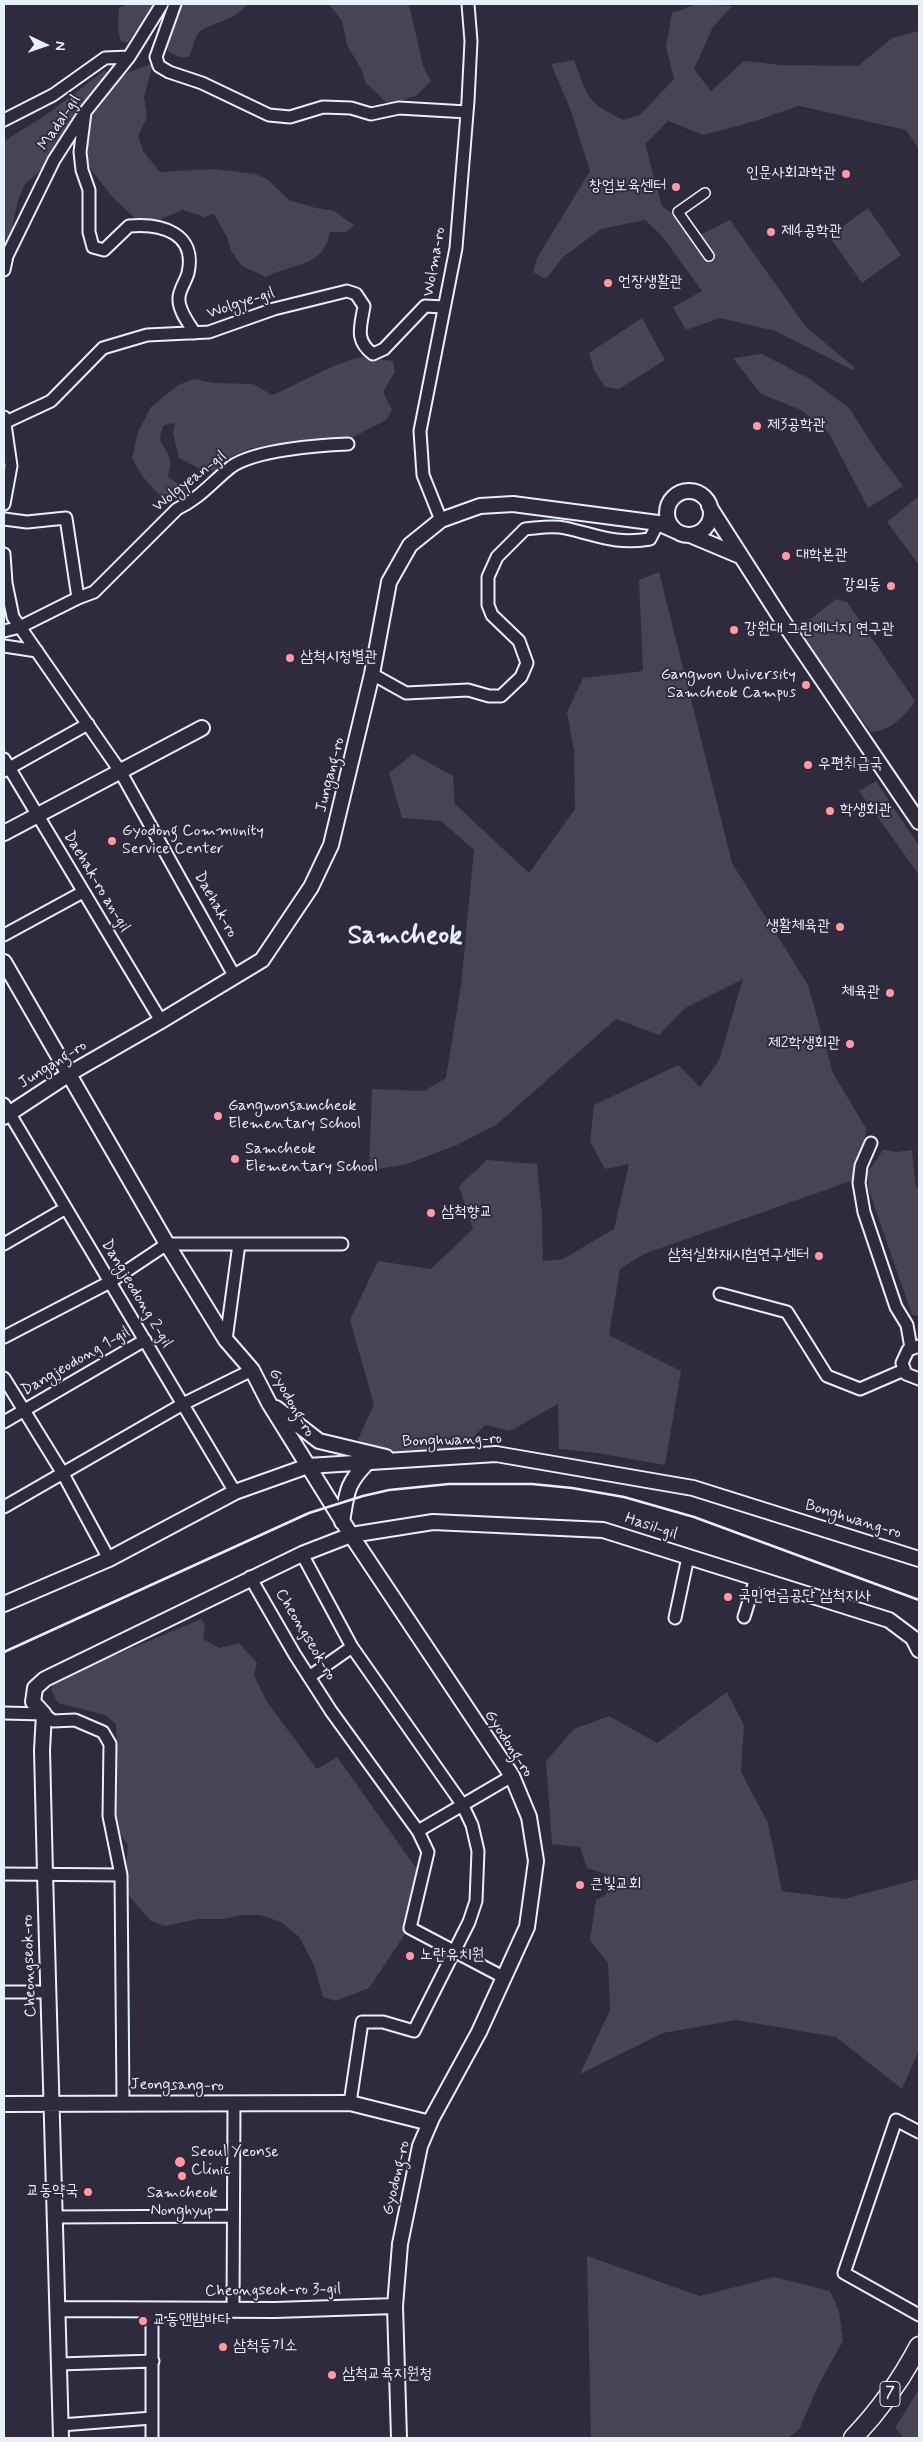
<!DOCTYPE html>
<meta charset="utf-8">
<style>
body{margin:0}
#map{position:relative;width:923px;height:2442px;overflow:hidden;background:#2f2a3d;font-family:Mynerve,sans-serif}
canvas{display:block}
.frame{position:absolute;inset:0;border:5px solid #e8f1f8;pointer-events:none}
.north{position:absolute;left:20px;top:20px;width:50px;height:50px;-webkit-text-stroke:4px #2f2a3d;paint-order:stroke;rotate:93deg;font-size:14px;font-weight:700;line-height:20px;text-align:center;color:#e8f1f8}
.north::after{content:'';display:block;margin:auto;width:18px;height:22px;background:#e8f1f8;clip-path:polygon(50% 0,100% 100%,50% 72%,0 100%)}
</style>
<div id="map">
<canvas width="923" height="2442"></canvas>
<div class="frame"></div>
<div class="north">N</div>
</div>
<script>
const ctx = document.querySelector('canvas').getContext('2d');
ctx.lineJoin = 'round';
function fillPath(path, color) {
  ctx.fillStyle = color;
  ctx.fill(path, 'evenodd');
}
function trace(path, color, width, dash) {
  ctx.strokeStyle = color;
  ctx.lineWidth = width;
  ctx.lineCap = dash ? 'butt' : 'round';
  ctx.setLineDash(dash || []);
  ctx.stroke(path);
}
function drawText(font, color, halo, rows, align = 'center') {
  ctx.font = font + ' Mynerve,"Poor Story",sans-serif';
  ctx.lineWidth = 4;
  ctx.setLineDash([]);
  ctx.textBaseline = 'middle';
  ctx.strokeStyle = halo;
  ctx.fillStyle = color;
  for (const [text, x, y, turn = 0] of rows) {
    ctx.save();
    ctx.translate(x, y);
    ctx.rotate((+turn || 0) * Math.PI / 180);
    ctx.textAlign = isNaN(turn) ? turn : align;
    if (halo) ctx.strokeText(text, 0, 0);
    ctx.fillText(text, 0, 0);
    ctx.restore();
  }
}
fillPath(new Path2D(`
 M128 4H157L127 43 121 41 118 29 119 8Z
 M180 4H247C234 23 204 23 197 35 194 41 192 50 189 57H179L168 51 165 41Z
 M329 4H409L423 66 431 81 416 96 388 104 366 83 361 69 347 45 342 21Z
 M697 4 732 6 713 27 694 69 711 91 744 61 782 65 858 66 892 38 919 31V149L906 130 799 106 752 122 703 135 668 121 645 144 662 206 700 235 730 220 806 327 855 368 853 370 775 331 720 318 686 330 673 307 702 291 662 236 645 220 601 229 563 257 546 279 533 272 537 258 590 171 571 111 551 64 574 60C587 95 587 104 624 120L640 115 674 79 666 47 672 13Z
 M153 63 144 97 147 117 138 136 143 151 160 172 214 169 256 174 268 180 289 200 316 208 334 211 354 225 346 232H330C324 268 292 263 266 277L242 266 231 251 227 237 214 214 204 217 183 210 151 223 135 218 112 197 87 164 84 150 92 116 125 74Z
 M105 70 109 75 44 168 25 184 18 200 8 247 4 250V141L46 115Z
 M868 208 901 255 862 283 829 236Z
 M642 318 665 360 619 389 605 387 594 370 589 353Z
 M762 354 810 379 849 408 878 453 903 486 868 508 829 433 801 410 761 394 733 358Z
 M362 357 393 361 395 372 383 392 392 410 386 420 348 440 252 448 234 455 215 470 206 472 179 458 173 433 175 423 164 425C154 446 167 444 170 460 171 464 169 472 168 477L186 489 180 494 159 495 142 476 132 458 138 432 151 407 178 385 194 379 214 383 253 384 272 395C302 383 332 363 362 357Z
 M919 496V565L887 522Z
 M659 572 732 863 808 985 833 1073 867 1130 851 1181 644 1254 620 1269 609 1335 681 1371 665 1465 597 1453 559 1449 558 1404 510 1431 485 1425 453 1458 368 1454 358 1439 374 1405 350 1320 378 1261 431 1269 473 1229 459 1186 487 1160 537 1164 542 1215 543 1261 563 1259 614 1229 629 1164 605 1169 590 1141 594 1105 678 1065 700 1087 719 1060 743 979 685 1008 659 1035 616 1019 496 1125 457 1145 404 1165 369 1170 372 1089 424 1091 446 1078 461 985 474 850 441 821 402 818 389 773 413 754 453 776 455 804 529 873 575 809 574 751 567 712 583 678 643 671 639 580Z
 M836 599 847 602 915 701C907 715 888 732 871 732L800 637 799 628Z
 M876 781 919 846V875L859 791Z
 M883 1150 897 1152 912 1150 916 1187 919 1189V1316L912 1315 868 1188 867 1173Z
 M201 1619 205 1625 203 1639 219 1648 239 1643 257 1663 254 1675 267 1702 317 1769 337 1757 421 1875 413 1922 369 1988 336 2001 323 1997 314 1965 299 1937 281 1922 260 1915H243L222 1919H198L165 1926 151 1921 128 1895 126 1866 128 1845 115 1826 112 1790 117 1760 116 1724 105 1715 58 1703 51 1689 56 1680Z
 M727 1692 744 1725 741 1772 768 1823 782 1891 844 1899 919 1879V2050L902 2089 836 2037 736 2020 663 2033 580 2074 610 2010 608 1963 590 1940 596 1900 606 1895 608 1875 587 1868 580 1847 552 1844 546 1761 574 1729 609 1716 657 1743Z
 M587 2256 700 2296 774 2277 830 2291 839 2311 843 2341 820 2382 799 2430 788 2438H591Z
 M919 2389V2438H904L895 2428Z`), '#464455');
const pedestrian = new Path2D(`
 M705 193 678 212 709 256`);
const minor = new Path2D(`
 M175 4 156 57 159 66 169 72 202 83 269 115 290 117 323 107 351 108 371 114 399 108 467 112
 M85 112 80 152 82 170 89 190V232L93 247 104 250 129 226C161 223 197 233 188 273 186 281 179 290 179 298 178 310 189 324 195 333
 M4 120 53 95 105 58 129 57
 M4 270 7 256 54 160 85 112 129 57 162 4
 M6 422 51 401 103 348 147 335 209 332 274 309 347 291 356 294 364 306C361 326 354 340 373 354L384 349 425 306 444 307
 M4 504 11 466 4 417
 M4 519 27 522 66 518 78 598 20 627 4 631
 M441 520 423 475 420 431 456 248 468 101 471 41 468 4
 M4 554 6 583 13 617 120 771 235 977
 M78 598 94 592 177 509C199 499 212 482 231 467 254 450 320 445 348 444
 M4 646 37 651
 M372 674 406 693 468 690 489 696H501L521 677 527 663 519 641 492 615 488 605V577L497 557 525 529C538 528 552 525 565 528 598 535 614 545 650 539L658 523
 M4 759 161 1021
 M4 771 88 724
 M4 935 83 892
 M4 1104 235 1492
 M871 1143 861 1166 859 1183 864 1212 896 1307 907 1325 911 1348
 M4 1244 66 1208
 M720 1294 787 1312 827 1376 860 1389 904 1370
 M4 1337 110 1282 167 1244H342
 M226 1340 239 1244
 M919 1346 908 1350 902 1363 906 1374 919 1379
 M4 1378 62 1472 109 1559
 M4 1422 145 1340
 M4 1507 183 1404 252 1370
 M302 1554 352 1647 462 1804 472 1825 478 1851 476 1901 469 1922 414 2031 383 2022H362L350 2103
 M250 1577 295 1655 331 1711 418 1831
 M744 1617 756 1578
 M675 1618 688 1557
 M309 1677 352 1647
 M4 1713 44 1714 53 1721 75 1720 103 1732 110 1744 109 1816 121 1875 123 2102
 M4 1874 121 1875
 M505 1978 410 1928 428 1852 418 1831 512 1776
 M4 1992H48
 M919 2132 896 2120 844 2273 919 2315
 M56 2217 233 2216
 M152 2309V2438
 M233 2310 234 2104
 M59 2364 153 2361
 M61 2425 152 2418`);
const tertiary = new Path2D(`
 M667 513a22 22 0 1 1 44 0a22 22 0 1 1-44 0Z
 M709 506 782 620 919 822
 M690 535 740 556
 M4 833 202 728
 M4 962 167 1244 226 1340 252 1370 269 1403 351 1535 512 1776 529 1817 536 1861 527 1927 479 2032 432 2118 420 2146 400 2244 395 2306 399 2438
 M4 1117 74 1071 161 1021 262 960 311 887 331 845 372 674 389 582 410 545 441 520 480 506 513 504 658 523 676 531
 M276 1408 319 1441 386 1457
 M342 1522C347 1492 346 1484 368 1462
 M4 1604 109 1559 235 1492 308 1466 496 1454 693 1488 919 1559
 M4 2104 350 2103 430 2123
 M59 2309 275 2310 395 2306
 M61 2438 45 1874 42 1750 44 1714 33 1702 35 1688 45 1679 302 1554 351 1535 433 1522 603 1530 889 1620 913 1638 919 1650`);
const primary = new Path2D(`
 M853 2438C880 2410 901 2380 919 2346`);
trace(pedestrian, '#e8f1f8', 12);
trace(minor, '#e8f1f8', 15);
trace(tertiary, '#e8f1f8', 18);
trace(primary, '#e8f1f8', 21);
trace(pedestrian, '#2f2a3d', 9);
trace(minor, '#2f2a3d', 11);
trace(tertiary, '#2f2a3d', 14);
trace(primary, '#2f2a3d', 18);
trace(new Path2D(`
 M4 1652 309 1513 363 1496 389 1490 449 1484H532L572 1488 624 1497 694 1517 919 1600`), '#e8f1f8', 2.5);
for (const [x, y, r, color] of [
 [846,174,5,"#ff9aa2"],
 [676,187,5,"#ff9aa2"],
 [771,232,5,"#ff9aa2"],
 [608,283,5,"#ff9aa2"],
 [757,426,5,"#ff9aa2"],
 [786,556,5,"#ff9aa2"],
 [891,586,5,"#ff9aa2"],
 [734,630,5,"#ff9aa2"],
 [290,658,5,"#ff9aa2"],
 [806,685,5,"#ff9aa2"],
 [808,765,5,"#ff9aa2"],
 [830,811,5,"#ff9aa2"],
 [112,841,5,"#ff9aa2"],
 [840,927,5,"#ff9aa2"],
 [890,993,5,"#ff9aa2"],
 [850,1044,5,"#ff9aa2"],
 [218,1116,5,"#ff9aa2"],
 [235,1159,5,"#ff9aa2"],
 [431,1213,5,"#ff9aa2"],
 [819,1256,5,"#ff9aa2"],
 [728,1597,5,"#ff9aa2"],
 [580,1885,5,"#ff9aa2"],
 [410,1956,5,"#ff9aa2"],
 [180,2162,6,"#ff9aa2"],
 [182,2176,5,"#ff9aa2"],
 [88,2192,5,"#ff9aa2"],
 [143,2321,5,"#ff9aa2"],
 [223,2347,5,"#ff9aa2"],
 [332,2375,5,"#ff9aa2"]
]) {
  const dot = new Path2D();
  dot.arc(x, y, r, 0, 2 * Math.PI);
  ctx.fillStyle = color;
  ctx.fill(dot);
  trace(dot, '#2f2a3d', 2);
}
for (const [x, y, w] of [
 [890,2394,20]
]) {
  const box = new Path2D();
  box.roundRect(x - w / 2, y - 12.5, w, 25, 4);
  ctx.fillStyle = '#2f2a3d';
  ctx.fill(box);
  trace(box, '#e8f1f8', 1);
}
drawText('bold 15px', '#e8f1f8', null, [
 ["7",890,2394]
]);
drawText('16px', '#e8f1f8', '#2f2a3d', [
 ["Madal-gil",60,123,-56],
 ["Wolma-ro",435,262,-80],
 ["Wolgye-gil",241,304,-18],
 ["Wolgyean-gil",190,482,-38],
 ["Jungang-ro",331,775,-76],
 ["Daehak-ro an-gil",96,882,59],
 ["Daehak-ro",215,905,61],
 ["Jungang-ro",53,1065,-32],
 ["Dangjeodong 2-gil",136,1294,59],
 ["Dangjeodong 1-gil",76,1362,-30],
 ["Gyodong-ro",291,1403,60],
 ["Bonghwang-ro",452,1441,-2],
 ["Bonghwang-ro",853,1520,17],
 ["Hasil-gil",651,1527,18],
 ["Cheongseok-ro",305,1635,59],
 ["Gyodong-ro",508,1744,57],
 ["Cheongseok-ro",30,1966,-92],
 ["Jeongsang-ro",177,2086,1],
 ["Gyodong-ro",397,2178,-77],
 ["Cheongseok-ro 3-gil",273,2291,-1]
]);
drawText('16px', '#e8f1f8', '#2f2a3d', [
 ["인문사회과학관",836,174,"right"],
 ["창업보육센터",666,187,"right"],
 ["제4공학관",781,232],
 ["언장생활관",618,283],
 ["제3공학관",767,426],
 ["대학본관",796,556],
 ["강의동",881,586,"right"],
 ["강원대 그린에너지 연구관",744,630],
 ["삼척시청별관",300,658],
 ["Gangwon University",796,676,"right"],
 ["Samcheok Campus",796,694,"right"],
 ["우편취급국",818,765],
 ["학생회관",840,811],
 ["Gyodong Community",122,832],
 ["Service Center",122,850],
 ["생활체육관",830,927,"right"],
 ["체육관",880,993,"right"],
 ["제2학생회관",840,1044,"right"],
 ["Gangwonsamcheok",228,1107],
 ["Elementary School",228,1125],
 ["Samcheok",245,1150],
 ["Elementary School",245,1168],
 ["삼척향교",441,1213],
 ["삼척실화재시험연구센터",809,1256,"right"],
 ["국민연금공단 삼척지사",738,1597],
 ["큰빛교회",590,1885],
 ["노란유치원",420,1956],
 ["Seoul Yeonse",191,2153],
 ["Clinic",191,2171],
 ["교동약국",78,2192,"right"],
 ["Samcheok",182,2194,"center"],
 ["Nonghyup",182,2212,"center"],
 ["교동앤밤바다",153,2321],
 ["삼척등기소",233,2347],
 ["삼척교육지원청",342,2375]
], 'left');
drawText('bold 26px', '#e8f1f8', '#2f2a3d', [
 ["Samcheok",405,938]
]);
</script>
